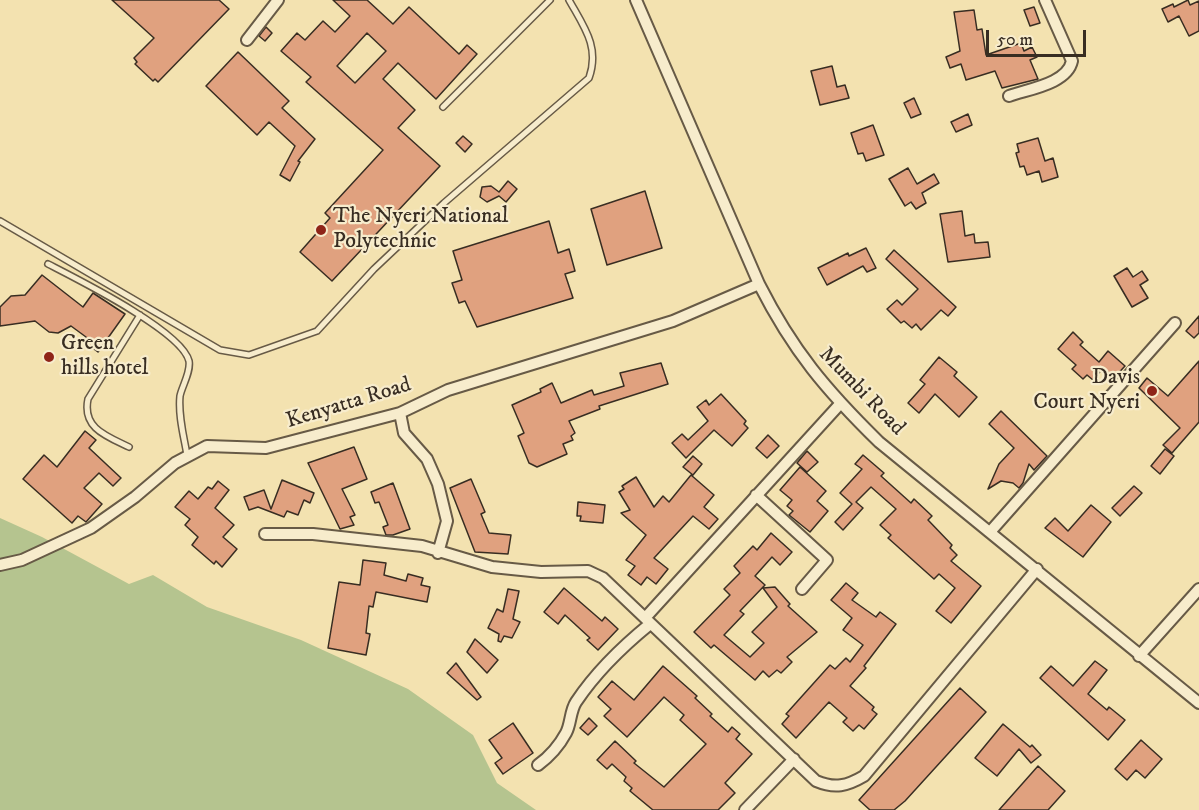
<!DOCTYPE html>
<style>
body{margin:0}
#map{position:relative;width:1199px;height:810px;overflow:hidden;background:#f3e2b0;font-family:"IM FELL DW Pica",serif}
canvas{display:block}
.scale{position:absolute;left:986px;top:30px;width:100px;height:27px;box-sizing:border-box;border:3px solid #382d22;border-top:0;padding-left:8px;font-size:18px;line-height:21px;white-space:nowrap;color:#382d22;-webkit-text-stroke:4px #f7eccc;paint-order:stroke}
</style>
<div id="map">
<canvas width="1199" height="810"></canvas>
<div class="scale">50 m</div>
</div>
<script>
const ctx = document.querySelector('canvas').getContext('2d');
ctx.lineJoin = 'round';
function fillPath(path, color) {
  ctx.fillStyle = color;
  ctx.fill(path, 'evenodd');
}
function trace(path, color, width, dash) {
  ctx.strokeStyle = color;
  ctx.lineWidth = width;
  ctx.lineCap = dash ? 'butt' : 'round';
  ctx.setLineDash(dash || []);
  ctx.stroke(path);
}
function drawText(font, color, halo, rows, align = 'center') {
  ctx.font = font + ' "IM FELL DW Pica",serif';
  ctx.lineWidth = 4.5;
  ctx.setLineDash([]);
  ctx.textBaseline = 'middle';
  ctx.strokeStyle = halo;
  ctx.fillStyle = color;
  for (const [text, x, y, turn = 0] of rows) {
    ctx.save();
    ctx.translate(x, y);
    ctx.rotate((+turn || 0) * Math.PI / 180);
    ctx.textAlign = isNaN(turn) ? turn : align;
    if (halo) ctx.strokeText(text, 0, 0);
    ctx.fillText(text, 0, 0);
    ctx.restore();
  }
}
fillPath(new Path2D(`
 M0 518 42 537 129 584 153 575 207 607 301 640 408 689 473 735 497 783 536 810H0Z`), '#b5c48f');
const building = new Path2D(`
 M112 0H219L229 9 158 82 155 79 153 81 135 64 137 62 134 58 154 38Z
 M333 0H367L393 24 409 7 459 54 467 45 477 54 436 99 398 63 383 79 415 110 398 128 440 166 332 281 300 252 330 218 325 213 383 150 306 82 311 77 281 51 297 33 305 40 323 21 335 32 350 16ZM367 33 386 51 355 83 337 66Z
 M1188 0 1190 5 1199 1V31L1189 36 1179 16 1168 22 1162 9 1173 4 1174 7Z
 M1034 7 1040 23 1030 26 1024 10Z
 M974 10 977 30 982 29 986 55 1021 43 1024 51 1032 47 1037 57 1030 60 1038 79 1002 88 995 71 966 80 961 64 950 68 946 57 960 51 954 12Z
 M266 27 272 33 265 41 259 36Z
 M238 52 289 101 282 108 315 139 298 161 300 162 290 181 280 175 295 146 269 122 257 135 206 86Z
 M832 66 837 87 845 85 849 98 820 105 811 71Z
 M914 98 921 114 911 118 904 103Z
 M968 114 972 125 956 132 951 122Z
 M873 125 884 155 866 161 863 153 858 154 851 133Z
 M463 136 472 144 465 152 456 143Z
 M1038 138 1045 161 1053 158 1058 177 1042 182 1039 171 1027 175 1024 166 1020 167 1016 153 1019 152 1017 144Z
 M908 168 917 184 934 174 939 183 922 193 926 203 916 209 911 202 905 206 889 179Z
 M508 181 517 189 506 202 499 196 487 202 480 197 482 187 491 186 499 192Z
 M645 191 662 248 607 265 591 209Z
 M962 211 965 236 974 234 975 243 988 242 990 257 948 262 940 214Z
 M549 221 558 253 569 249 575 271 565 274 573 298 477 327 465 301 459 303 452 283 462 280 453 251Z
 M866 248 876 268 867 272 863 266 827 285 818 268 848 253 849 256Z
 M894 250 956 307 948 316 941 310 921 330 916 324 912 328 904 321 901 323 887 309 897 300 902 305 918 289 886 259Z
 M1127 268 1133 277 1142 271 1148 280 1140 285 1148 298 1132 307 1114 276Z
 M42 275 83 307 93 293 125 314 98 352 83 341 86 337 71 326 58 333 49 332 35 321 0 326V307L11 296 25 295Z
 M1199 316V333L1194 338 1186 331Z
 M1073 332 1083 342 1080 345 1099 362 1108 351 1125 366 1114 378 1103 368 1093 380 1087 375 1083 379 1072 369 1076 365 1058 349Z
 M939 357 957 372 954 376 977 397 959 417 935 394 919 413 908 403 925 384 920 380Z
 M1199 361V422L1172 453 1163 445 1180 428 1139 388 1147 378 1168 396Z
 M661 363 668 384 599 406 600 409 569 421 575 433 571 436 573 440 563 444 567 454 537 467 529 463 518 436 524 433 512 405 541 392 540 389 552 383 561 403 592 390 594 395 624 386 620 373Z
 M721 394 746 421 744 424 748 428 732 446 714 430 686 458 672 443 682 434 688 440 708 421 697 407 706 400 709 405Z
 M1001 411 1047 456 1034 470 1029 464 1023 483 1019 488 1013 483 1001 481 988 489 999 464 1014 448 989 424Z
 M85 431 96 440 89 448 121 478 113 486 99 473 84 488 102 504 86 522 78 516 72 523 23 479 44 455 57 467Z
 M768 435 779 446 767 458 756 448Z
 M354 447 367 479 342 489 355 515 350 517 354 525 340 529 308 463Z
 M1165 449 1174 456 1160 474 1151 466Z
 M807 451 818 462 807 472 797 463Z
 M863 455 884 473 881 476 911 503 914 499 932 516 928 520 952 545 950 548 957 555 951 561 981 586 951 623 936 611 955 588 939 574 934 579 888 538 891 535 880 525 896 509 871 487 856 502 863 508 843 530 835 522 852 504 840 493 862 469 855 464Z
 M693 456 702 464 693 475 683 467Z
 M800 467 826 491 817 501 828 511 810 532 789 515 793 511 787 506 792 500 780 490Z
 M691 475 714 495 704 507 718 519 709 529 693 516 654 558 668 569 656 584 647 577 641 585 628 575 635 566 626 560 646 535 621 513 630 510 619 492 624 489 622 486 636 477 654 507 663 496 669 502Z
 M471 479 485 512 481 514 489 533 511 535 508 554 475 552 450 488Z
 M282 480 314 493 310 503 304 500 298 515 287 511 284 517 258 507 249 510 244 497 264 490 271 509Z
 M218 481 229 490 215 508 234 525 223 537 237 549 222 567 216 561 214 564 192 545 198 537 185 525 190 519 175 507 189 491 198 499 208 487 212 489Z
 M393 483 410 529 393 535H386L383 527 388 525 379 502 375 503 371 492Z
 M1134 486 1142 493 1120 516 1112 508Z
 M578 502 605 505 603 523 580 521 581 516H577Z
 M1091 505 1111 522 1083 557 1045 528 1055 518 1068 531Z
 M771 533 792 552 780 565 772 557 755 576 765 585 740 611 744 614 724 635 750 657 764 643 752 632 777 607 763 588 775 587 790 604 788 606 817 632 787 657 792 662 781 673 777 670 769 677 763 671 755 680 714 645 711 648 694 632 730 595 724 589 740 573 734 566 753 546 757 550Z
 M363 560 386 563 384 575 406 581 408 574 423 578 421 585 430 587 427 602 376 592 373 607 369 606 366 633 370 634 366 655 328 648 339 582 360 585Z
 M846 583 858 593 852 600 876 617 880 612 896 624 864 666 866 668 850 686 874 707 872 710 877 714 864 729 859 725 853 731 843 722 847 718 829 702 796 738 782 724 789 716 786 714 830 665 835 669 846 658 850 662 863 645 843 630 852 618 831 600Z
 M564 588 602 621 605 617 618 629 598 650 587 640 590 638 565 615 558 624 544 612Z
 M508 589 519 591 513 619 520 622 512 638 504 636 501 642 498 641 499 634 488 628 497 609 503 612Z
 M475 639 498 660 487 673 467 652Z
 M1095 661 1107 670 1088 694 1107 710 1109 707 1125 720 1108 740 1040 678 1051 666 1073 686Z
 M456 663 481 697 477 700 447 673Z
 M663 666 697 696 695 698 712 714 710 716 728 732 732 727 740 734 736 739 752 754 725 783 735 793 718 810H653L630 791 632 788 624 781 626 777 612 764 607 769 597 760 615 741 636 761 634 763 664 787 706 744 680 720 684 715 664 697 627 737 604 716 611 709 598 697 612 681 634 700Z
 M960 688 986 712 905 801 894 810H870L859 800Z
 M589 718 597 726 588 735 580 728Z
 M513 723 533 753 503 774 495 763 502 758 489 740Z
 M1003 724 1030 747 1032 745 1041 755 1031 763 1019 749 997 776 975 758Z
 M1141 740 1162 759 1145 778 1136 770 1127 780 1115 769Z
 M1038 766 1065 791 1048 810H999Z`);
fillPath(building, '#e0a17f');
trace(building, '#382d22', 1.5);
const service = new Path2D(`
 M443 107 550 0
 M0 221 220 350 249 355 317 331 374 269 444 203 589 78C600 47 584 27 569 0
 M48 264C77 279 182 331 189 361 191 372 182 386 180 396 178 416 184 437 187 455
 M129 447C106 436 82 428 88 399L140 315`);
const minor = new Path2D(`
 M636 0 759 284C793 351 826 390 879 442L1199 703
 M247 40 278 0
 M1009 96C1028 89 1067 84 1072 61L1045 0
 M840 404 645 618 816 781C835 789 847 786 864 776L1037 569
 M400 413 404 433 427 459 438 484 447 521 438 553
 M756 495 827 560 802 589
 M990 532 1175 323
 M265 534H313L422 546 492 567 541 572 588 571 603 578 645 618
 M0 565 22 560 91 528 135 497 175 463 207 446 266 448 400 413 448 390 673 321 759 284
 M1139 656 1199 589
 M538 765C549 757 559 746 566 733 571 724 570 711 576 702 596 672 623 646 650 624
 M745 810 794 759`);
trace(service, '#675a46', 8);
trace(minor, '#675a46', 14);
trace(service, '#f7eccc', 5);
trace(minor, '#f7eccc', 10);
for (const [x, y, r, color] of [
 [321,230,6,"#8f2418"],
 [49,357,6,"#8f2418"],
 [1152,391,6,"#8f2418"]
]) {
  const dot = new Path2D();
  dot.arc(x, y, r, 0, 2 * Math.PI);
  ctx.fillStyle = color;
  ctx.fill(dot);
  trace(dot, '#f7eccc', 2);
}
drawText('22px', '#382d22', '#f7eccc', [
 ["The Nyeri National",333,217],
 ["Polytechnic",333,242],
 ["Green",61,344],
 ["hills hotel",61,369],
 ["Davis",1140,378,"right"],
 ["Court Nyeri",1140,403,"right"]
], 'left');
drawText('22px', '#382d22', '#f7eccc', [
 ["Mumbi Road",861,392,46],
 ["Kenyatta Road",349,404,-17]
]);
</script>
